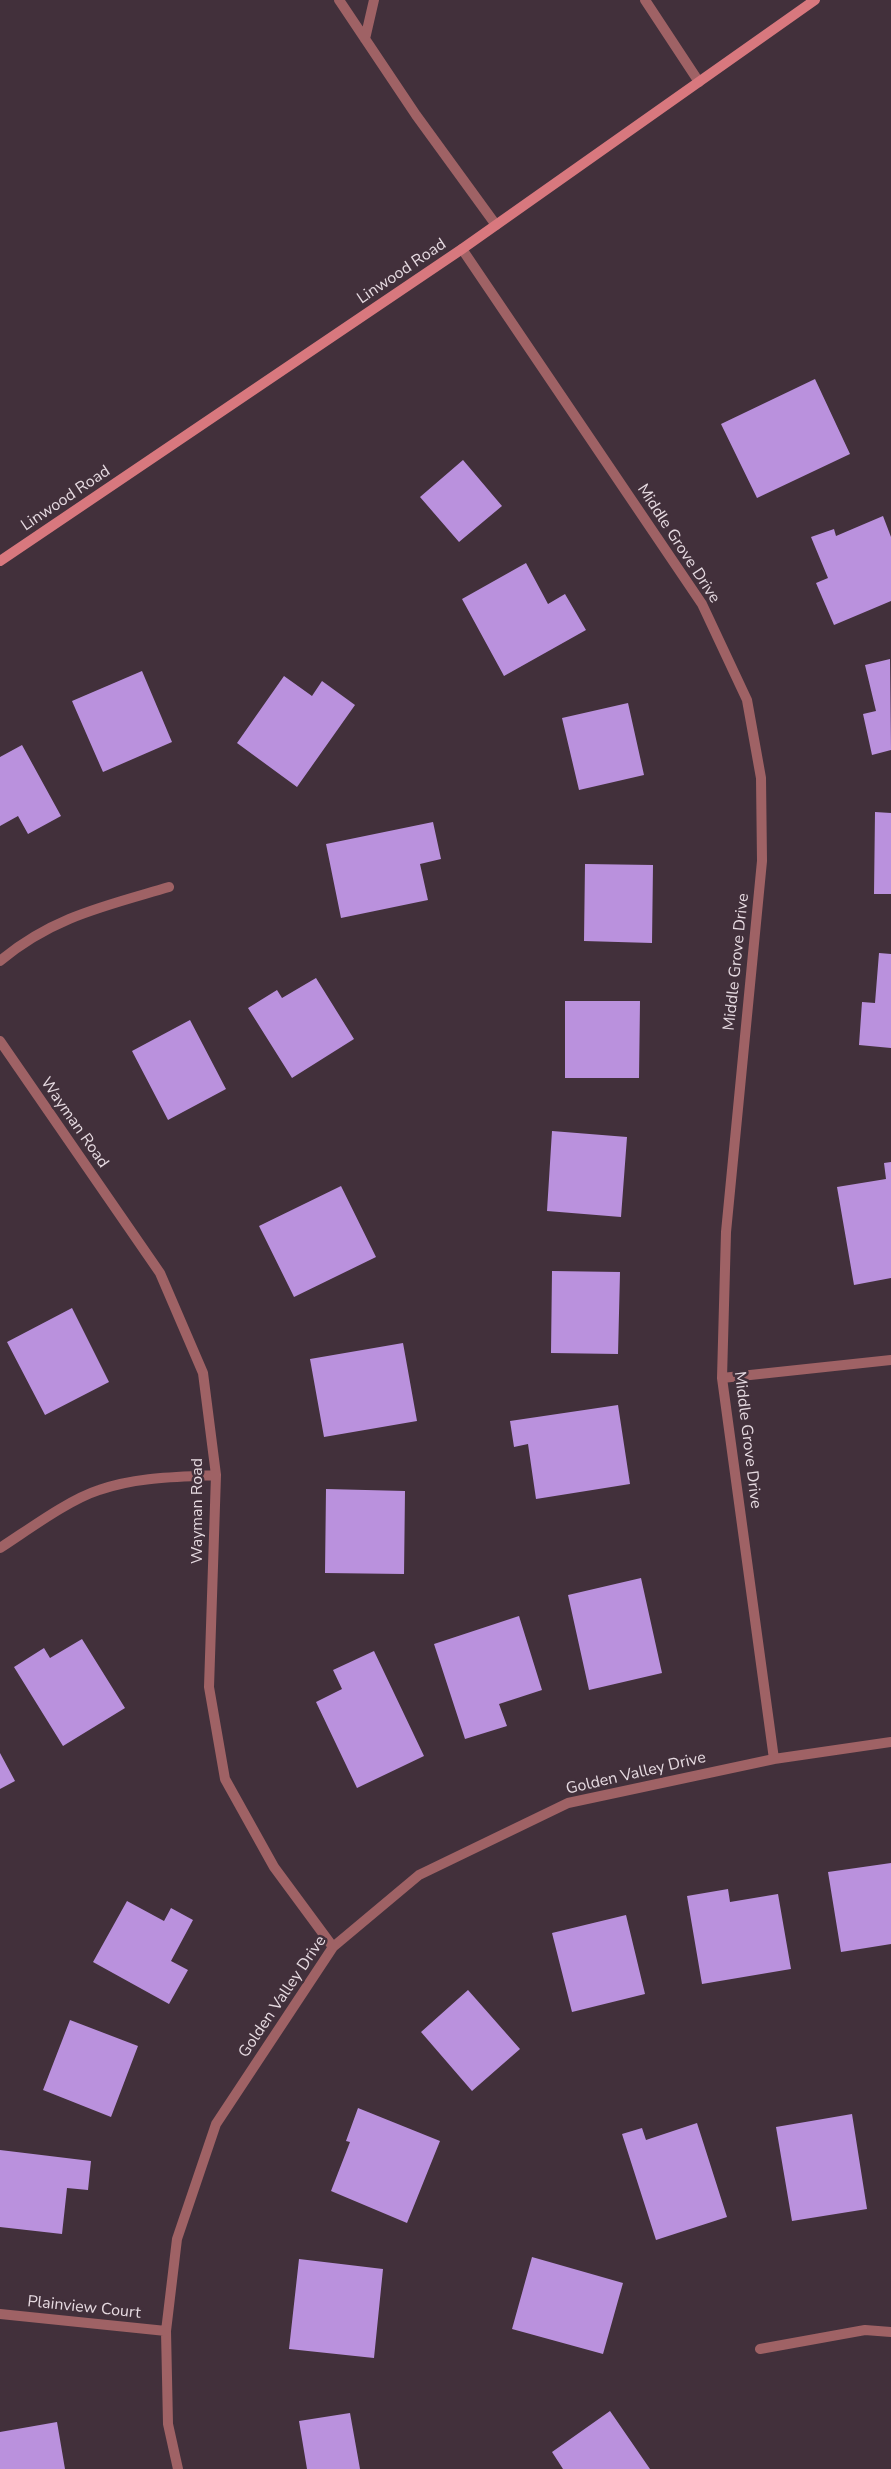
<!DOCTYPE html>
<style>
body{margin:0}
canvas{display:block;background:#42303b}
</style>
<canvas width="891" height="2469"></canvas>
<script>
const ctx = document.querySelector('canvas').getContext('2d');
ctx.lineJoin = 'round';
function fillPath(path, color) {
  ctx.fillStyle = color;
  ctx.fill(path, 'evenodd');
}
function trace(path, color, width, dash) {
  ctx.strokeStyle = color;
  ctx.lineWidth = width;
  ctx.lineCap = dash ? 'butt' : 'round';
  ctx.setLineDash(dash || []);
  ctx.stroke(path);
}
function drawText(font, color, halo, rows, align = 'center') {
  ctx.font = font + ' "Nunito Sans",sans-serif';
  ctx.lineWidth = 5;
  ctx.setLineDash([]);
  ctx.textBaseline = 'middle';
  ctx.strokeStyle = halo;
  ctx.fillStyle = color;
  for (const [text, x, y, turn = 0] of rows) {
    ctx.save();
    ctx.translate(x, y);
    ctx.rotate((+turn || 0) * Math.PI / 180);
    ctx.textAlign = isNaN(turn) ? turn : align;
    if (halo) ctx.strokeText(text, 0, 0);
    ctx.fillText(text, 0, 0);
    ctx.restore();
  }
}
fillPath(new Path2D(`
 M815 379 850 454 757 498 721 424Z
 M463 460 502 506 459 542 420 497Z
 M883 516 891 537V601L834 625 816 583 828 578 811 537 834 529 836 536Z
 M526 563 548 604 565 594 586 630 504 676 462 599Z
 M890 659 891 750 872 755 863 714 876 711 865 665Z
 M142 671 172 742 103 772 72 701Z
 M284 676 312 696 322 681 355 705 297 787 237 743Z
 M628 703 644 775 579 790 562 718Z
 M22 745 61 816 28 834 18 816 0 826V757Z
 M875 812 891 813V894H874Z
 M433 822 441 859 420 864 428 900 341 918 326 844Z
 M585 864 653 865 652 943 584 941Z
 M879 953 891 954V1048L859 1045 862 1002 875 1003Z
 M316 978 354 1039 292 1078 248 1008 277 990 282 998Z
 M565 1001H640L639 1078H565Z
 M190 1020 226 1089 168 1120 132 1051Z
 M552 1131 627 1137 621 1217 547 1211Z
 M891 1162V1278L854 1285 837 1187 886 1179 884 1163Z
 M341 1186 376 1257 294 1297 259 1226Z
 M552 1271 620 1272 618 1354 551 1353Z
 M72 1308 109 1382 45 1415 7 1342Z
 M403 1343 417 1421 324 1437 310 1359Z
 M618 1405 630 1484 536 1499 528 1444 514 1447 510 1421Z
 M326 1489 405 1491 404 1574 325 1573Z
 M641 1578 662 1673 589 1690 568 1595Z
 M519 1616 542 1690 499 1704 507 1726 465 1739 434 1644Z
 M82 1639 125 1708 63 1746 14 1667 44 1648 50 1658Z
 M374 1651 424 1756 357 1788 316 1702 342 1689 333 1670Z
 M0 1753 15 1781 0 1789Z
 M891 1863V1944L841 1952 828 1872Z
 M728 1889 730 1902 778 1894 791 1969 702 1984 687 1896Z
 M127 1901 164 1921 171 1908 193 1920 171 1961 188 1970 169 2004 93 1962Z
 M626 1915 645 1994 572 2012 552 1933Z
 M468 1990 520 2049 472 2091 421 2032Z
 M70 2020 138 2046 111 2117 43 2090Z
 M358 2108 440 2141 407 2223 331 2191 350 2142 346 2141Z
 M852 2114 867 2209 792 2221 776 2127Z
 M697 2123 727 2217 656 2240 622 2134 642 2128 646 2140Z
 M0 2150 91 2161 88 2190 67 2188 62 2234 0 2227Z
 M532 2257 623 2283 603 2354 512 2329Z
 M299 2259 383 2269 374 2358 289 2349Z
 M610 2411 650 2469H563L552 2452Z
 M350 2413 360 2469H307L299 2421Z
 M57 2422 65 2469H0V2432Z`), '#ba91dd');
trace(new Path2D(`
 M339 0 416 115 496 225
 M645 0 699 82
 M365 39 374 0`), '#9f6265', 10);
trace(new Path2D(`
 M462 249 702 604 747 700 761 778 762 861 726 1232 722 1378 774 1759
 M0 961C52 917 105 906 169 887
 M0 1041 160 1273 203 1373 216 1475 209 1687 225 1779 274 1867 333 1947
 M722 1378 891 1360
 M0 1548C28 1530 68 1500 99 1490 136 1477 176 1477 216 1475
 M0 2314 166 2331
 M760 2349 865 2330 891 2332
 M178 2469 168 2424 166 2331 177 2239 216 2124 333 1947 419 1875 568 1803 774 1759 891 1742`), '#9f6265', 10);
trace(new Path2D(`
 M0 561 462 249 815 0`), '#d8787e', 10);
drawText('16px', '#e6dae1', '#42303b', [
 ["Linwood Road",402,272,-34],
 ["Linwood Road",66,499,-34],
 ["Middle Grove Drive",678,544,57],
 ["Middle Grove Drive",737,962,-84],
 ["Wayman Road",74,1123,55],
 ["Middle Grove Drive",747,1440,83],
 ["Wayman Road",198,1511,-90],
 ["Golden Valley Drive",636,1774,-13],
 ["Golden Valley Drive",283,1997,-56],
 ["Plainview Court",84,2308,6]
]);
</script>
